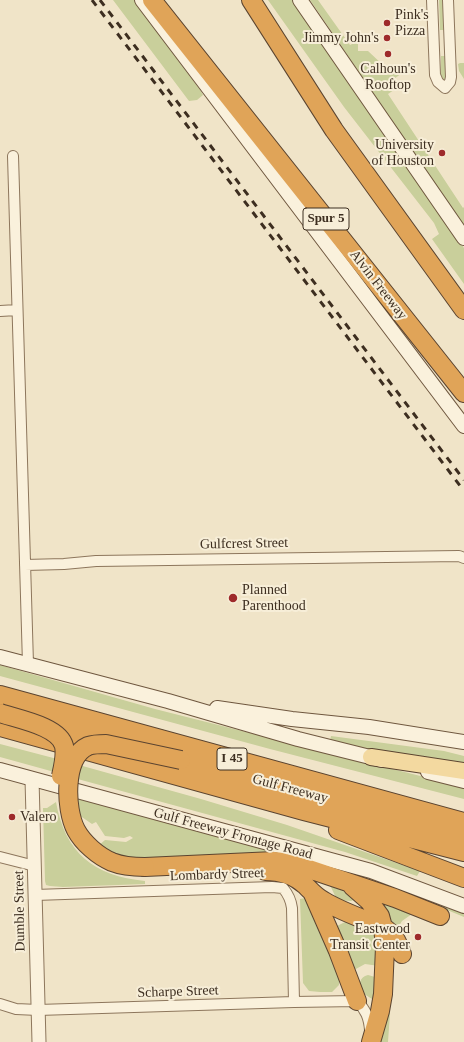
<!DOCTYPE html>
<style>
body{margin:0}
canvas{display:block;background:#f0e4c8}
</style>
<canvas width="464" height="1042"></canvas>
<script>
const ctx = document.querySelector('canvas').getContext('2d');
ctx.lineJoin = 'round';
function fillPath(path, color) {
  ctx.fillStyle = color;
  ctx.fill(path, 'evenodd');
}
function trace(path, color, width, dash) {
  ctx.strokeStyle = color;
  ctx.lineWidth = width;
  ctx.lineCap = dash ? 'butt' : 'round';
  ctx.setLineDash(dash || []);
  ctx.stroke(path);
}
function drawText(font, color, halo, rows, align = 'center') {
  ctx.font = font + ' Georgia,serif';
  ctx.lineWidth = 4;
  ctx.setLineDash([]);
  ctx.textBaseline = 'middle';
  ctx.strokeStyle = halo;
  ctx.fillStyle = color;
  for (const [text, x, y, turn = 0] of rows) {
    ctx.save();
    ctx.translate(x, y);
    ctx.rotate((+turn || 0) * Math.PI / 180);
    ctx.textAlign = isNaN(turn) ? turn : align;
    if (halo) ctx.strokeText(text, 0, 0);
    ctx.fillText(text, 0, 0);
    ctx.restore();
  }
}
fillPath(new Path2D(`
 M113 0H134L201 91 203 95 197 100 189 101Z
 M268 0H296L378 119 464 248V284L432 239 439 234 434 223 344 107Z
 M310 0H318L350 45 358 41V51H368L383 65H406V73L401 74 389 82 394 90 388 94 463 208 464 207V227Z
 M439 0H444V30H440V29Z
 M441 56H445L447 78 443 80 441 78Z
 M460 63H464V79L459 71 458 64Z
 M0 665 155 709 464 787V799L270 749 0 676Z
 M331 736 444 751 464 756V765L435 758 380 752 330 741Z
 M0 744 61 760 58 773 0 757Z
 M79 765 201 799 287 825 420 871 417 876 345 852 74 778Z
 M74 798C205 833 338 864 464 914V917L428 902 307 862 122 859 98 846 105 840 126 842 133 838 130 836 124 838 105 836 96 822 92 824 76 813Z
 M56 802C65 853 94 876 145 881V884L63 887 50 886 46 885 45 881 43 808H47Z
 M329 883 340 884 356 899 351 901 337 900Z
 M305 898 339 975V985L332 992H320L309 991 303 983 300 899Z
 M382 902 412 914 402 921 399 926C389 922 384 911 378 903Z
 M352 920 375 930 379 966 365 964 354 970 335 927 345 922Z
 M368 975 375 977 378 980 376 1005 372 999 361 992C359 984 359 977 368 975Z
 M386 1013H390L388 1042H379Z`), '#c9cf9b');
const minor = new Path2D(`
 M432 0 435 75 438 82 445 88 450 82 451 77 448 0
 M13 156 28 664
 M0 311 17 310
 M25 565 64 564 96 561 459 556 464 558
 M0 857 35 866
 M35 895 272 887 283 888C288 894 291 900 292 908L294 1002
 M0 1004 16 1009 38 1010 294 1002 357 1001C366 1010 369 1018 370 1030`);
const tertiary = new Path2D(`
 M32 779 39 1042`);
const secondary = new Path2D(`
 M142 0 464 426
 M300 0 464 238
 M0 657 168 701 298 739 382 760
 M217 708 292 719 369 727 464 742
 M0 770 371 871 464 906
 M428 772 464 781`);
const primary = new Path2D(`
 M371 757 464 771`);
const motorway = new Path2D(`
 M152 0 464 393
 M251 0 334 130 464 310
 M0 695 464 822
 M36 720 118 742
 M0 727 304 811 464 852
 M165 756 464 836
 M338 830 464 878
 M145 867 274 861 291 863 395 898 440 916
 M265 871C280 871 294 875 305 885 311 891 316 897 324 901 342 912 364 919 383 927 395 935 397 941 402 954
 M352 886 369 901 380 916 383 927 385 947 383 994 380 1011 371 1042
 M313 894 338 951 357 1001`);
trace(minor, '#8d765c', 12);
trace(tertiary, '#8d765c', 15);
trace(secondary, '#6f573f', 16);
trace(primary, '#5b4430', 18);
trace(motorway, '#5b4430', 20);
trace(minor, '#faf1dc', 10);
trace(tertiary, '#faf1dc', 13);
trace(secondary, '#faf1dc', 14);
trace(primary, '#f3d9a0', 16);
trace(motorway, '#e0a458', 18);
trace(new Path2D(`
 M92 0 464 491
 M100 0 464 480`), '#3d2e20', 3, [7, 7]);
const motorwayBridge = new Path2D(`
 M0 713C17 719 59 726 64 746 66 755 63 767 61 776
 M145 867C134 867 122 866 112 862 98 856 83 843 76 830 65 809 63 757 88 746 94 744 100 744 106 744L181 760`);
trace(motorwayBridge, '#5b4430', 20, []);
trace(motorwayBridge, '#e0a458', 18);
for (const [x, y, r, color] of [
 [387,23,4,"#9e2a2b"],
 [387,38,4,"#9e2a2b"],
 [388,54,4,"#9e2a2b"],
 [442,153,4,"#9e2a2b"],
 [233,598,5,"#9e2a2b"],
 [12,817,4,"#9e2a2b"],
 [418,937,4,"#9e2a2b"]
]) {
  const dot = new Path2D();
  dot.arc(x, y, r, 0, 2 * Math.PI);
  ctx.fillStyle = color;
  ctx.fill(dot);
  trace(dot, '#f7eed8', 1.5);
}
for (const [x, y, w] of [
 [326,219,46],
 [232,759,30]
]) {
  const box = new Path2D();
  box.roundRect(x - w / 2, y - 11, w, 22, 3);
  ctx.fillStyle = '#f7eed8';
  ctx.fill(box);
  trace(box, '#3d2e20', 1);
}
drawText('bold 13px', '#3d2e20', null, [
 ["Spur 5",326,219],
 ["I 45",232,759]
]);
drawText('14px', '#3d2e20', '#f7eed8', [
 ["Pink's",395,15],
 ["Pizza",395,31],
 ["Jimmy John's",379,38,"right"],
 ["Calhoun's",388,69,"center"],
 ["Rooftop",388,85,"center"],
 ["University",434,145,"right"],
 ["of Houston",434,161,"right"],
 ["Planned",242,590],
 ["Parenthood",242,606],
 ["Valero",20,817],
 ["Eastwood",410,929,"right"],
 ["Transit Center",410,945,"right"]
], 'left');
drawText('14px', '#3d2e20', '#f7eed8', [
 ["Alvin Freeway",378,285,52],
 ["Gulfcrest Street",244,544,-1],
 ["Gulf Freeway",290,789,15],
 ["Gulf Freeway Frontage Road",233,834,15],
 ["Lombardy Street",217,875,-2],
 ["Dumble Street",20,911,-91],
 ["Scharpe Street",178,992,-2]
]);
</script>
